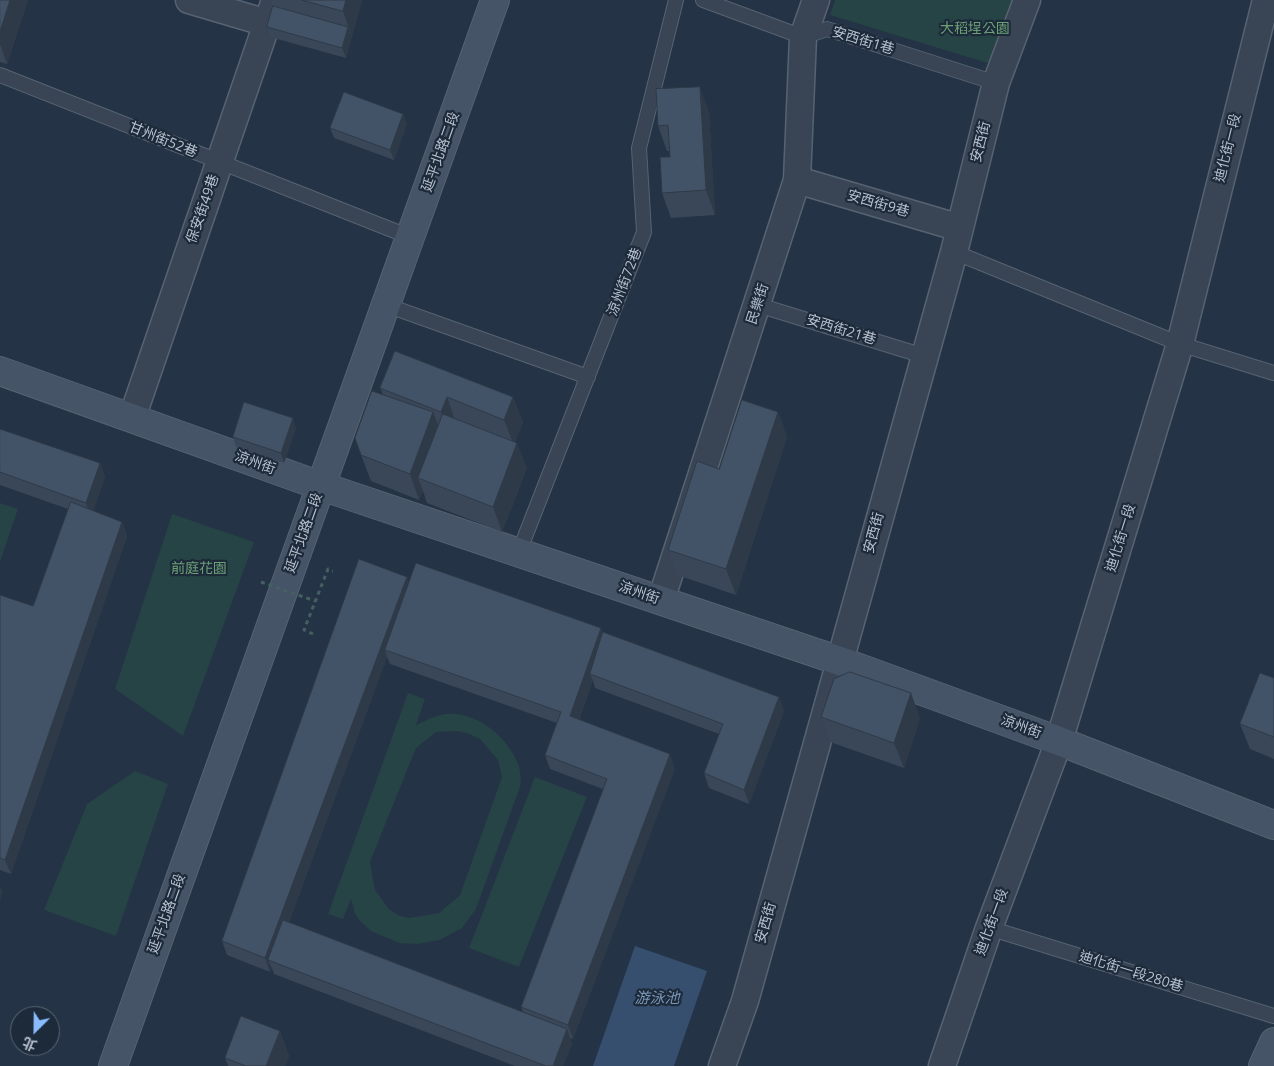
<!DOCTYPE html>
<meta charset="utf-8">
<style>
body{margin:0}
#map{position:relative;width:1274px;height:1066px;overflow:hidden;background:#243345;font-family:"Open Sans","Noto Sans TC",sans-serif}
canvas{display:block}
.north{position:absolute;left:10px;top:1006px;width:50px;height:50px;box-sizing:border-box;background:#1d2a3a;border:1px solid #5a6675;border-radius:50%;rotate:203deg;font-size:14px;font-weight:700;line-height:20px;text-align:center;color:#b6c0ce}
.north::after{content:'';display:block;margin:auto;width:18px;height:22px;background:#8abbff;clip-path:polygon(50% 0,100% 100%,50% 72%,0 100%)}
</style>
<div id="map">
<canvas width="1274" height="1066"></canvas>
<div class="north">北</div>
</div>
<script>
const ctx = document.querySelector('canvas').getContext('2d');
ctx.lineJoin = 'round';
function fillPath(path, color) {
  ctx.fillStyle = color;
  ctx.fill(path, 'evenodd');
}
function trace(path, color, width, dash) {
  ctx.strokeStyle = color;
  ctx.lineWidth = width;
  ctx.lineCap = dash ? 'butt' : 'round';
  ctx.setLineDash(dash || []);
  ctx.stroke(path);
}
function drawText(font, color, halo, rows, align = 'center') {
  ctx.font = font + ' "Open Sans","Noto Sans TC",sans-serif';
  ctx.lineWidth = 4.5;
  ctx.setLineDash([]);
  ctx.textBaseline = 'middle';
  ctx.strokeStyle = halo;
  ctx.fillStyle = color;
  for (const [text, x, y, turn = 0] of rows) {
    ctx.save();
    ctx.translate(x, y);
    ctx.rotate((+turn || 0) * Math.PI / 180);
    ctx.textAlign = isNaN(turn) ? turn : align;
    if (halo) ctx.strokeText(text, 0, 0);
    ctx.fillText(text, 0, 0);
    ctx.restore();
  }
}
fillPath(new Path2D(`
 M835 0H1016L994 65 830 15Z
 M0 503 18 509 0 562Z
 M172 514 254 542 183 736 115 689Z
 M408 693 425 699 416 725C425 721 434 716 445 714 477 711 507 736 518 764 521 770 520 778 521 784L476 909 462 928 440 940 417 944 399 943 371 931 360 921 355 914 351 899 343 919 328 914ZM456 731 467 733 480 739 498 760 502 777 460 895 439 913 409 918 398 915 389 909 375 890 370 862 416 748 436 732Z
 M135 771 168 784 116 936 44 910 87 804Z
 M535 777 587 797 519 967 469 948Z`), '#264346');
fillPath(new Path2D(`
 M635 946 707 971 674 1066H593Z`), '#364f6e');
const lane = new Path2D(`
 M703 0 803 37 827 29 996 83
 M0 75 410 237
 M954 252 1180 344 1274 373
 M386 305 588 377
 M758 305 924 356
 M519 552 644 232 639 148 676 0
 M989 928 1274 1016`);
const street = new Path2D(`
 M189 0 267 23
 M797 180 960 228
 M132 418 275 0
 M661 600 797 180 803 37 816 0
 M722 1066 745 1001 830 697 954 252 996 83 1027 0
 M942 1066 989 928 1059 741 1180 344 1266 0`);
const secondary = new Path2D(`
 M0 371 321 486 840 661 1059 741 1274 825
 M113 1066 495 0
 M1263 1066 1274 1042`);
trace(lane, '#576371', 16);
trace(street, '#576371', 29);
trace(secondary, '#576371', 30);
trace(new Path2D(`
 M313 634 304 630 328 569 333 571`), '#456062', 3, [4, 4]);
trace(lane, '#394554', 14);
trace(street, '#394554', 26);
trace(secondary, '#465468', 28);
trace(new Path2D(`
 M261 582 315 601`), '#456062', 3, [4, 4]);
fillPath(new Path2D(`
 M0 0H28L7 64 0 62Z
 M270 0H362L346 58 270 37 267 27 273 6Z
 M709 112 715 215 671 218 662 193 670 157V151H667L658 126Z
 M403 114 407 124 394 160 334 138 330 128Z
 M380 388 513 397 523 422 515 442 527 468 502 532 427 503 423 491 419 500 371 481 361 455 383 395Z
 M778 412 787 437 736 595 677 575 668 550 719 469Z
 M296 428 284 463 236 447 233 437Z
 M0 429 100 463 105 477 93 511 122 522 127 536 11 874 0 870V595L33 606 68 509 0 485Z
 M409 583 601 628 603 634 779 697 784 711 749 804 709 788 704 773 719 734 595 688 593 680 579 720 675 768 573 1039 570 1038 572 1043 563 1066H515L274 974 272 968 270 972 227 955 222 941ZM387 657 390 664 557 723 545 755 550 769 603 789 521 1007 523 1012 289 922Z
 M1274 678V759L1250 749 1240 724Z
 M821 717 920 718 904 768 830 742Z
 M280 1031 289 1056 285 1066H228L225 1058Z`), '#3a4759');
fillPath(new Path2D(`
 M10 0H28L7 64 0 44V32Z
 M346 0H362L352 37 343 11Z
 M348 27 352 37 346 58 342 48Z
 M700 87 709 112 715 215 706 190Z
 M403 114 407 124 394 160 390 150Z
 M447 397 456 423 450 437 441 412Z
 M513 397 523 422 514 445 504 420Z
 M433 412 443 437 418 478 423 491 419 500 410 474Z
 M778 412 787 437 736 595 726 569Z
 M293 418 296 428 284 463 281 453Z
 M517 443 527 468 502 532 493 507Z
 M100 463 105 477 91 517 86 503Z
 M122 522 127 536 11 874 5 860Z
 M407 577 412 591 385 650 387 657 274 962 268 960 272 968 270 972 265 958Z
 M601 628 606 642 590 674 593 680 575 730 570 716Z
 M911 693 920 718 904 768 894 743Z
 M779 697 784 711 749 804 744 790Z
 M670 754 675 768 573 1039 568 1025Z
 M0 885 3 893 0 901Z
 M567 1029 572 1043 563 1066H553Z
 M280 1031 289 1056 285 1066H266Z`), '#2f3a48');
const building = new Path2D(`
 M0 0H10L0 32Z
 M302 0H346L343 11Z
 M273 6 348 27 342 48 267 27Z
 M700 87 706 190 662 193 660 157H670L668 125 658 126 656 89Z
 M344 92 403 114 390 150 330 128Z
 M395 351 513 397 504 420 447 397 441 412 380 388Z
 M372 391 433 412 410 474 361 455 355 438Z
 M742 400 778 412 726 569 668 550 697 461 719 469Z
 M244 402 293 418 281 453 233 437Z
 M443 414 517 443 493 507 418 478Z
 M0 429 100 463 86 503 0 472Z
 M71 502 122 522 5 860 0 858V595L33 606Z
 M359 559 407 577 265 958 222 941Z
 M416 563 601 628 570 716 670 754 568 1025 521 1007 607 779 545 755 561 712 385 650Z
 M603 632 779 697 744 790 704 773 723 724 590 674Z
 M850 672 911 693 894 743 821 717 834 679Z
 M1260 673 1274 678V737L1240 724Z
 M283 920 567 1029 553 1066H546L268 960Z
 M241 1016 280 1031 266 1066H246L225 1058Z`);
fillPath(building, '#435367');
trace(building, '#2f3a48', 1);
drawText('14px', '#6ba175', '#1d2a3a', [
 ["大稻埕公園",975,29],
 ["前庭花園",199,569]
]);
drawText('14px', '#b6c0ce', '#1d2a3a', [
 ["安西街1巷",863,41,17],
 ["甘州街52巷",163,140,22],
 ["安西街",981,142,-76],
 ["迪化街一段",1228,148,-76],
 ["延平北路二段",441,152,-70],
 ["安西街9巷",878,204,16],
 ["保安街49巷",203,209,-71],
 ["涼州街72巷",625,282,-69],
 ["民樂街",758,304,-72],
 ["安西街21巷",841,330,17],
 ["涼州街",255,463,20],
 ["延平北路二段",304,533,-70],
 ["安西街",874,533,-75],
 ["迪化街一段",1121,538,-73],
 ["涼州街",639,593,19],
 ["涼州街",1021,727,20],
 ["延平北路二段",167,914,-70],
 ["迪化街一段",992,922,-70],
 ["安西街",766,923,-74],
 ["迪化街一段280巷",1131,972,17]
]);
drawText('italic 15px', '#7b97b8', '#1d2a3a', [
 ["游泳池",657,999]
]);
</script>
